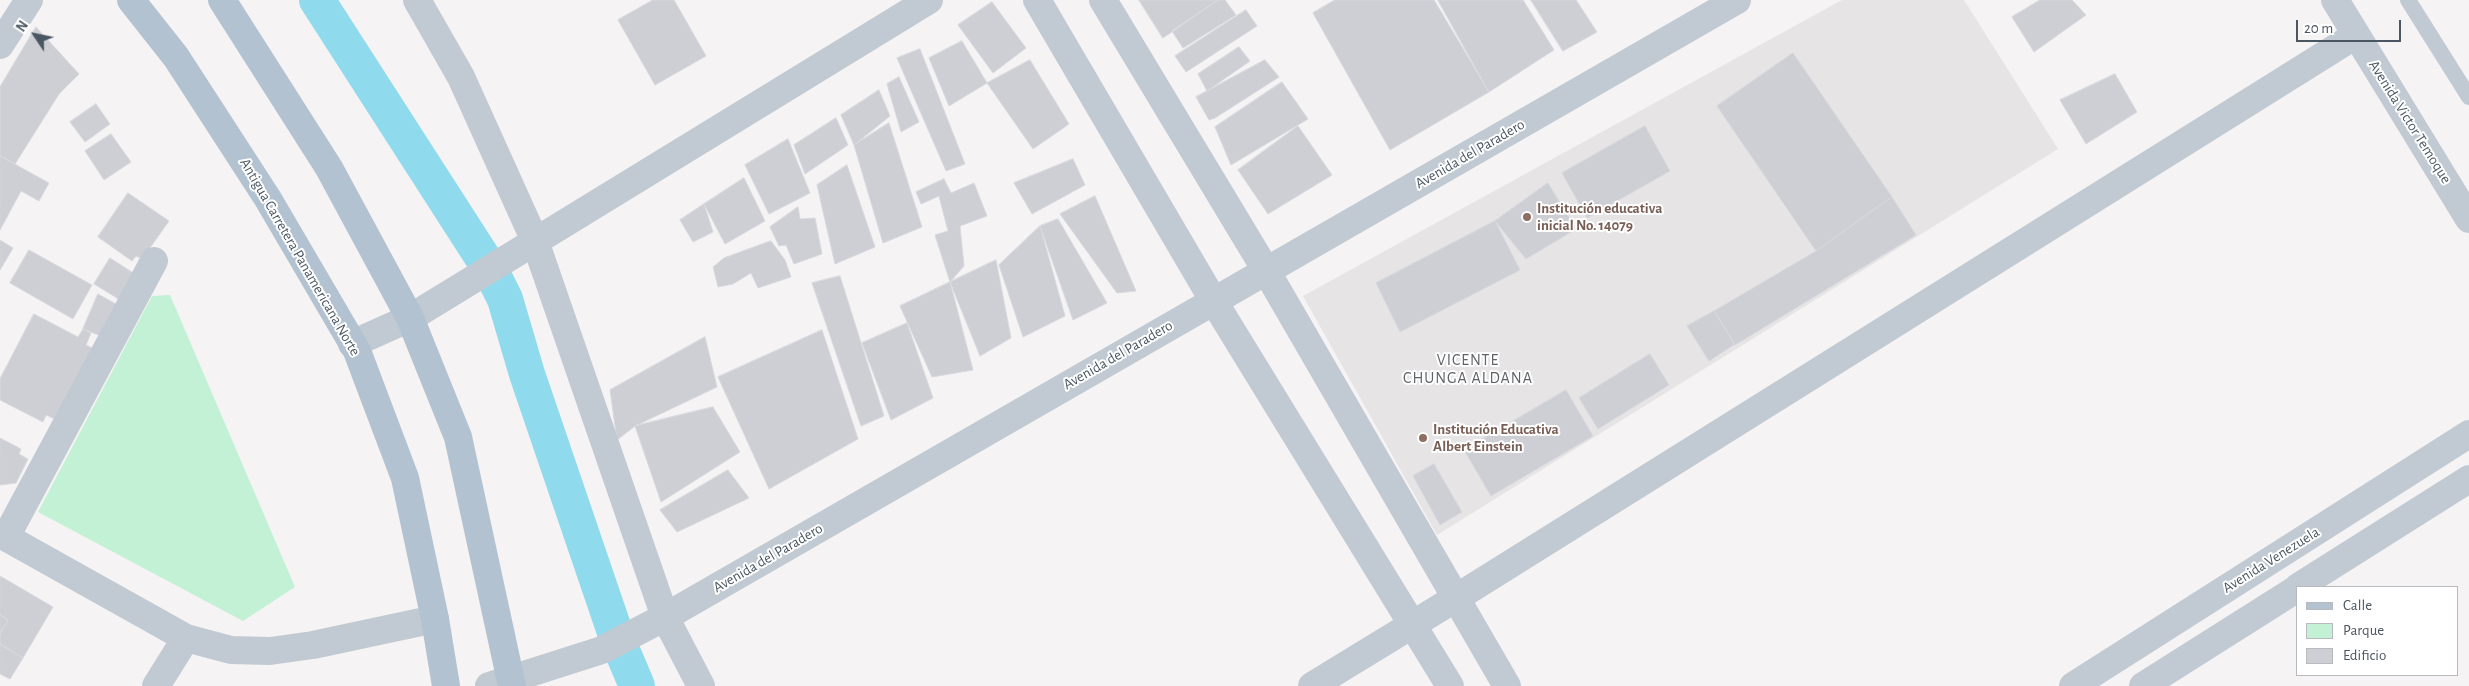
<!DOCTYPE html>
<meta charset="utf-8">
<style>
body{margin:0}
#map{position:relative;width:2469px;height:686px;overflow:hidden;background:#f5f3f3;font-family:"Alegreya Sans",sans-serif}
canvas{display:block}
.legend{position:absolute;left:2296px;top:586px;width:162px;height:90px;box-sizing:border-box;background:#fff;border:1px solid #b7bbc0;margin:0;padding:6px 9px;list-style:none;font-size:15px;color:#4a5661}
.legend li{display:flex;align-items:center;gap:10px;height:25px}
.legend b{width:25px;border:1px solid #b7bbc0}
.north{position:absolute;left:10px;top:10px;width:50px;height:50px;-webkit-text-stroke:4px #fff;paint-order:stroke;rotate:304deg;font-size:14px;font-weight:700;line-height:20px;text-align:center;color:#4a5661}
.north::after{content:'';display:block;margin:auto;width:18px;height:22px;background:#4a5661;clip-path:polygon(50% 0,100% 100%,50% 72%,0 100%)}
.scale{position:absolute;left:2296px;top:20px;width:105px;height:22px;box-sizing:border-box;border:2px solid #4a5661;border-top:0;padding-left:6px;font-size:15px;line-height:18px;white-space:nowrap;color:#4a5661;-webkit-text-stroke:4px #fff;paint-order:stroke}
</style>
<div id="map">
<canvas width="2469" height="686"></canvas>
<ul class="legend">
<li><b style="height:6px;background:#b3c2d1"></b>Calle</li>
<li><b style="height:14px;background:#c3f1d5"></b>Parque</li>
<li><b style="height:14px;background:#cdcfd5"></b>Edificio</li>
</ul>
<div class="north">N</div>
<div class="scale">20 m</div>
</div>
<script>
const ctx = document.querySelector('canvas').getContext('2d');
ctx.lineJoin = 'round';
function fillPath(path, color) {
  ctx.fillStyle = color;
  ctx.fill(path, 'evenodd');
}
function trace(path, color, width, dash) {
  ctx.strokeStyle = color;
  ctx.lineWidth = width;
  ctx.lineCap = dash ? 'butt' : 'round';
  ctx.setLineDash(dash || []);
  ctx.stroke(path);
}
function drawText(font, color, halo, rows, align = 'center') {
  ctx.font = font + ' "Alegreya Sans",sans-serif';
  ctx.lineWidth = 4;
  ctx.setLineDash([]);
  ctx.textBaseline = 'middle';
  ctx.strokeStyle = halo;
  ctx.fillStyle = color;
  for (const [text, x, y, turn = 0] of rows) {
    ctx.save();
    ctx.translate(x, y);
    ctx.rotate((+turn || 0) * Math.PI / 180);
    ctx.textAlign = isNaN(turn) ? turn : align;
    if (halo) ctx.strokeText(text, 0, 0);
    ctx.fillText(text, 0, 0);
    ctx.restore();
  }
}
fillPath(new Path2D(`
 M1842 0H1964L2058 149 1437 535 1303 296Z`), '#e6e4e5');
fillPath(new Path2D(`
 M170 295 295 587 243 621 38 512 152 296Z`), '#c3f1d5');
trace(new Path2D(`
 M317 0 490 269 505 299 527 374 618 641 637 686`), '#90daee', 36);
const building = new Path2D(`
 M653 0H674L706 56 655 85 618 20Z
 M1139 0H1218L1163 38Z
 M1218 0H1225L1236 15 1183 48 1172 31Z
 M1335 0H1434L1489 92 1390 150 1313 13Z
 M1438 0H1523L1554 50 1489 92Z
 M1531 0H1576L1597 32 1563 51Z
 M2040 0H2072L2086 15 2034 52 2012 17Z
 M992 2 1026 48 993 73 958 25Z
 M1246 10 1257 26 1186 72 1175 56Z
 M36 27 79 74 59 94 15 164 0 156V87Z
 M962 41 987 83 949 106 929 58Z
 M1239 47 1250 61 1207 91 1198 74Z
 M920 49 965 164 946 171 897 58Z
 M1793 53 1892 197 1816 251 1717 106Z
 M1030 60 1069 124 1033 149 987 83Z
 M1265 60 1279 77 1215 118 1209 120 1196 97Z
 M2115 74 2137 112 2086 144 2060 100Z
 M899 77 919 122 901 132 887 84Z
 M1282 82 1308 119 1231 165 1215 127Z
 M879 90 890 116 854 145 841 115Z
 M96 104 110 124 85 142 70 122Z
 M836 118 848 145 805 174 794 145Z
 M889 123 922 227 883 243 854 145Z
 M1298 126 1332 175 1268 214 1238 170Z
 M1645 126 1670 171 1587 218 1562 173Z
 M111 134 131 162 104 180 85 151Z
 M788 139 810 193 769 214 745 165Z
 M0 156 49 183 39 201 21 191 0 230Z
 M1073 159 1085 185 1032 214 1014 183Z
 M847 165 875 247 835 264 817 185Z
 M744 178 765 221 725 244 704 204Z
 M944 179 951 193 974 183 987 216 960 226 964 266 950 282 935 235 948 231 939 196 921 204 916 192Z
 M1548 183 1576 229 1526 259 1495 221Z
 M128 193 169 221 142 259 136 256 132 261 98 237Z
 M1095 196 1136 291 1117 293 1060 214Z
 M1892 197 1916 235 1735 345 1714 311 1816 251Z
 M704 204 713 232 693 242 680 220Z
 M798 207 800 219 815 218 822 254 794 264 786 245 779 246 770 227Z
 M1058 219 1107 303 1073 320 1040 226Z
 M1495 221 1520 270 1400 332 1376 283Z
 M1040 226 1065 316 1023 337 999 265Z
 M0 240 13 248 0 270Z
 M771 241 785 260 791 277 758 288 751 273 733 284 718 287 713 267 724 258Z
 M29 250 92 285 73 319 10 283Z
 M110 258 141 278 125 303 94 284Z
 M996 260 1011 338 980 356 950 282Z
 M840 276 884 416 861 426 812 283Z
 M950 282 973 370 932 377 900 306Z
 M98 294 123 308 106 338 83 329Z
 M1714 311 1735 344 1709 361 1687 326Z
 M34 314 78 337 83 329 91 333 86 345 94 349 59 421 46 415 43 422 0 400V379Z
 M907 323 933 398 891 420 862 343Z
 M822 330 858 439 769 489 718 377Z
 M705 337 717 387 635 426 617 440 610 390Z
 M1650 354 1669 385 1598 429 1579 398Z
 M1566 390 1593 436 1491 496 1464 450Z
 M713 407 740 452 661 502 635 426Z
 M0 438 21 449 19 454 28 459 16 483 0 485Z
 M1434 464 1462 512 1440 525 1413 476Z
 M728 470 749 498 677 532 660 510Z
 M0 576 53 607 23 658 0 644V634L8 620 0 615Z
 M0 615 8 620 0 634Z
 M0 644 23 658 10 679 0 674Z`);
fillPath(building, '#cdcfd5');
trace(building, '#d7d9de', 1);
trace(new Path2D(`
 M2408 0 2469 97`), '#c1cad2', 16);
trace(new Path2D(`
 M417 0 461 77 535 241 665 617 701 686
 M1037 0 1213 300 1450 686
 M1103 0 1267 272 1507 686
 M0 45 29 0
 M352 344 410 318 929 0
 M0 534 186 638 231 650 270 651 313 645 435 619
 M6 537 154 261
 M156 686 186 638
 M1312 686 1456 598 2356 35`), '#c1cad2', 28);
trace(new Path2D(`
 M2335 0 2469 219
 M2298 587 2469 479
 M489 686 602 650 665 617 1737 0
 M2073 686 2469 434
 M2143 686 2298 588`), '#c1cad2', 28);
trace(new Path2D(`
 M131 0 176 57 268 199 357 351 405 478 435 619 446 686
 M222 0 329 168 410 318 458 437 512 686`), '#b3c2d1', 28);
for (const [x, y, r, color] of [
 [1527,217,5,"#8d6e63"],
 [1423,438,5,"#8d6e63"]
]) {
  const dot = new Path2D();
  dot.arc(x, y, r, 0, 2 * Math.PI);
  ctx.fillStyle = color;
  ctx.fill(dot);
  trace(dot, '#fff', 2);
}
drawText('15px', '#4a5661', '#fff', [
 ["Avenida Victor Temoque",2410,122,58],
 ["Avenida del Paradero",1470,154,-30],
 ["Antigua Carretera Panamericana Norte",300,257,60],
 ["Avenida del Paradero",1118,355,-30],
 ["Avenida del Paradero",768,558,-30],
 ["Avenida Venezuela",2271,560,-32]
]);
drawText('bold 15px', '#785e54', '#fff', [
 ["Institución educativa",1537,208],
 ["inicial No. 14079",1537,225],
 ["Institución Educativa",1433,429],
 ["Albert Einstein",1433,446]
], 'left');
ctx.letterSpacing = '1px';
drawText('16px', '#5f6368', '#fff', [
 ["VICENTE",1468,360],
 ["CHUNGA ALDANA",1468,378]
]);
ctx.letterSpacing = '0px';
</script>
